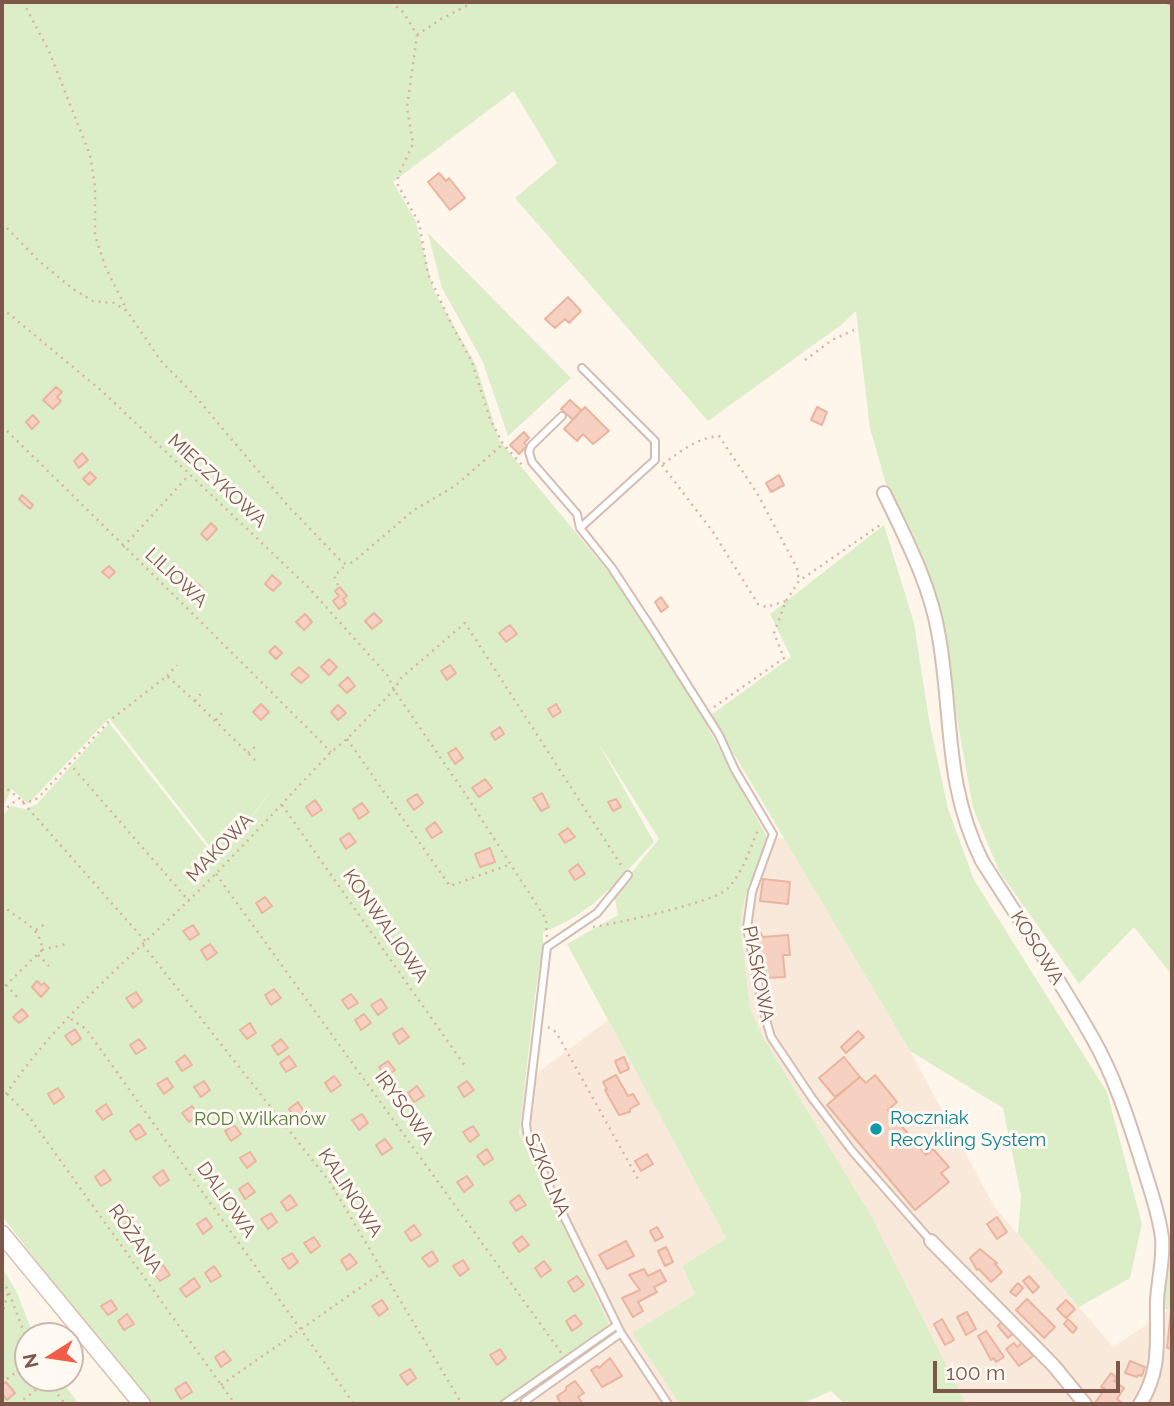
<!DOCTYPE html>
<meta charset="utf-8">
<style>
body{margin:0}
#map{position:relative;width:1174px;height:1406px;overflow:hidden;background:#fef5eb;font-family:Raleway,sans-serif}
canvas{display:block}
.frame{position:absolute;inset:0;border:4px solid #7d574a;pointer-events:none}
.north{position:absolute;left:14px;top:1322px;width:70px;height:70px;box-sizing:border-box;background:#fff9f3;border:2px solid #cbb8af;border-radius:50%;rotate:258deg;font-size:19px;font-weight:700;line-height:28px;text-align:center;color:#7d574a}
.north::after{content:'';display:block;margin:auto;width:24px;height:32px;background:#f05d48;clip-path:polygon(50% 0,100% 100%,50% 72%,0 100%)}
.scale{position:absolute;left:933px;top:1361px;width:187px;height:32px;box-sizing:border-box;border:4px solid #7d574a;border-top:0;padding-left:9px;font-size:21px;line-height:24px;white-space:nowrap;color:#7d574a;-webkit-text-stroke:5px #fff9f3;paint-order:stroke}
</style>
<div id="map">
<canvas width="1174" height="1406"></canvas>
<div class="frame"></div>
<div class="north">N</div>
<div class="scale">100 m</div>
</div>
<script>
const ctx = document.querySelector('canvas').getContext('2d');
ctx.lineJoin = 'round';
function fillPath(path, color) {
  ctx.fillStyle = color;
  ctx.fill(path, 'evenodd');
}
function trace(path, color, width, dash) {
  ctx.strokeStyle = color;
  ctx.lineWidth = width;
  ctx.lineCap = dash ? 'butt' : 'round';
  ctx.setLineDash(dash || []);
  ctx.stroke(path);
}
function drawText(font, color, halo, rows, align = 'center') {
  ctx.font = font + ' Raleway,sans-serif';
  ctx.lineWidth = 6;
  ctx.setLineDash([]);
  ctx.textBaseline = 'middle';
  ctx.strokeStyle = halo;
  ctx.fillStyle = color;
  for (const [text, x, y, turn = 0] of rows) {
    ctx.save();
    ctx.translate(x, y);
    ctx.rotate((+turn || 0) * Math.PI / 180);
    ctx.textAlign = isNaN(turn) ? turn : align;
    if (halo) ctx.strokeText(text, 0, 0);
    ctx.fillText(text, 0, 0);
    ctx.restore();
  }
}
fillPath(new Path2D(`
 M784 838 910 1051 994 1206 1113 1347 1172 1308V1404H966L870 1214 760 1032 750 1007 741 930V913L747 890 768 839Z
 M608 1020 726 1238 682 1266 695 1294 632 1333 680 1404H510L602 1340 597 1334 609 1324 519 1133 525 1082Z`), '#f9e9db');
fillPath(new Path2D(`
 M2 2H1172V975L1134 927 1079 984 999 871 973 808 935 595 888 491 870 428 856 311 841 325 708 421 515 198 557 163 514 91 393 182 416 222 434 291 476 365 499 440 611 575 690 694 768 839 747 890 741 913V930L750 1007 760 1032 870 1214 966 1404H845L831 1391 806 1402 807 1404H680L632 1333 695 1294 682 1266 726 1238 567 944 618 915 614 894 659 839 597 741 654 842C618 880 593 914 543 932V943L535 996 519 1133 609 1324 598 1334 602 1340 510 1404H146L2 1216V816L11 806 25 809 37 804 109 723 218 861 284 774 219 858 109 718 28 804 12 789 2 808Z
 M428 233 571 378 508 436 483 362 442 288Z
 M884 525 914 623 929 720 948 809 974 880 1107 1092 1142 1224 1130 1278 1079 1307 1018 1234 1021 1196 1003 1108 910 1051 711 715 791 657 770 614Z
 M1172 1247V1308L1168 1310 1160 1307Z
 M2 1267 17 1293 34 1336H28V1378H59L79 1404H2Z`), '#dbeec7');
const building = new Path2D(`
 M439 173 446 181 449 178 465 198 450 210 428 182Z
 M568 297 581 311 569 323 565 319 555 328 545 319Z
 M56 387 62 392 57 397 61 401 53 409 43 400Z
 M570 400 581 410 573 420 561 409Z
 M585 407 609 431 593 444 583 434 577 441 564 429Z
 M817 407 827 412 822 425 811 420Z
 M33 415 39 422 32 429 26 422Z
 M524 432 529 438 524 443 527 446 519 454 510 445Z
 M82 453 88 460 79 468 74 461Z
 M90 472 96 478 89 485 83 479Z
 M779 475 784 485 771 492 766 483Z
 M22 495 33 505 30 509 19 499Z
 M211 523 217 529 207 540 201 534Z
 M109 566 115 572 109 578 102 572Z
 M272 575 281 583 273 591 265 584Z
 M194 581 203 588 195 597 187 589Z
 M340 587 347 596 343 599 346 604 339 609 333 601 339 596 335 591Z
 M661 597 668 607 661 612 655 602Z
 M374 613 382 621 372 629 365 621Z
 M305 614 312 622 304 630 296 622Z
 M510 625 517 634 506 642 499 633Z
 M275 646 282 653 276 659 269 652Z
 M329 659 337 667 329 675 321 667Z
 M450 665 456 673 447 680 441 671Z
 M299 667 309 676 301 683 291 674Z
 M348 677 355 686 347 693 339 685Z
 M261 704 269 712 261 720 253 712Z
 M556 704 561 712 553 717 548 709Z
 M338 705 346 713 338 720 331 712Z
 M500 727 504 734 495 740 491 733Z
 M456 748 463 758 455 764 448 753Z
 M485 779 492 788 479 797 472 788Z
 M542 793 549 807 541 811 533 798Z
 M417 794 423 803 414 810 407 800Z
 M616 799 621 807 613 811 608 802Z
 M315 800 322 810 312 816 306 807Z
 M362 803 369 812 359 819 353 809Z
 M435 822 442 832 432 838 426 829Z
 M568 828 575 837 565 843 559 834Z
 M349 833 356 842 346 849 340 839Z
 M490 848 495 862 480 867 475 854Z
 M578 864 585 874 575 880 569 871Z
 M763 879 790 882 788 904 760 901Z
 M265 897 272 906 262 913 256 903Z
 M193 925 199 934 190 940 183 931Z
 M752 936a5 5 0 1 1 10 0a5 5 0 1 1-10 0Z
 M788 935 790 955H783L785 977 766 978 764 957H756L754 941 758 942 762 937Z
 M210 944 217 953 207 960 201 950Z
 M37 981 41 985 44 983 49 988 41 997 32 987Z
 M274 989 281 998 271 1005 265 995Z
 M136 992 142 1001 133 1008 126 998Z
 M351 994 358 1003 348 1009 342 1000Z
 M381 999 387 1008 378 1015 371 1005Z
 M22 1009 28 1016 19 1023 13 1017Z
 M364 1014 371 1023 361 1030 355 1020Z
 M250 1023 256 1033 247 1039 240 1030Z
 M402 1028 409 1037 399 1044 393 1034Z
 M75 1029 81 1039 72 1045 65 1036Z
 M858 1031 864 1037 846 1053 841 1047Z
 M139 1039 146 1048 136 1054 130 1045Z
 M281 1039 288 1048 278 1055 272 1046Z
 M185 1055 192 1065 182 1071 176 1062Z
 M289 1056 296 1066 286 1072 280 1063Z
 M624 1057 629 1069 620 1073 615 1061Z
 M844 1057 860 1077 835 1097 819 1078Z
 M388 1061 395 1070 385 1077 379 1067Z
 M616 1075 628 1096 633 1094 639 1104 630 1109V1112L619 1115 605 1090 607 1089 603 1082Z
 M875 1075 897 1102 888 1110 926 1155 933 1149 949 1167 941 1173 949 1182 915 1210 827 1105 860 1077 866 1083Z
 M334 1076 341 1085 331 1092 325 1083Z
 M167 1078 173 1087 164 1094 157 1084Z
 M204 1081 210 1090 201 1097 194 1087Z
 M467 1081 474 1090 464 1097 458 1087Z
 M417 1086 424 1096 414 1102 408 1093Z
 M58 1088 64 1097 54 1104 48 1094Z
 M298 1102 304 1112 295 1118 289 1109Z
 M106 1104 112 1114 103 1120 96 1111Z
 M192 1106 198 1115 189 1122 182 1113Z
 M362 1114 368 1123 359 1130 352 1120Z
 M139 1124 146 1134 136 1140 130 1131Z
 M234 1125 241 1134 231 1141 225 1131Z
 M473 1126 479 1135 470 1142 463 1132Z
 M385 1139 392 1148 382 1155 376 1145Z
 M487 1149 493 1159 484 1165 477 1156Z
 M250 1152 256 1161 247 1168 240 1158Z
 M647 1154 653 1164 641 1171 635 1161Z
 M104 1170 111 1180 101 1186 95 1177Z
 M163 1170 169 1180 160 1186 153 1177Z
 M467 1176 473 1185 464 1192 457 1182Z
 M248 1183 255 1192 245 1199 239 1189Z
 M290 1195 297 1205 287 1211 281 1202Z
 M519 1195 526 1205 516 1211 510 1202Z
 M121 1201 127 1211 118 1217 111 1208Z
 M369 1209 375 1219 366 1225 359 1216Z
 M271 1213 277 1222 268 1229 261 1219Z
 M997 1217 1007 1232 997 1239 987 1224Z
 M206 1218 212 1227 203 1234 197 1224Z
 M130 1220 137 1230 127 1236 121 1227Z
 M414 1225 421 1235 411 1241 405 1232Z
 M657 1227 663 1237 655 1241 650 1231Z
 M522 1236 529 1245 519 1252 513 1243Z
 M314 1237 320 1246 311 1253 304 1243Z
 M626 1241 634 1256 607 1269 599 1255Z
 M666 1247 673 1262 665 1266 658 1251Z
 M980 1249 997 1263 995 1264 1002 1272 991 1282 979 1269 977 1270 970 1258Z
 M432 1251 438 1261 429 1267 422 1258Z
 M292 1253 298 1262 289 1269 282 1259Z
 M350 1254 357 1263 347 1270 341 1260Z
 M463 1260 469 1269 460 1276 453 1266Z
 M544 1261 551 1270 541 1277 535 1268Z
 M163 1265 170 1275 160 1281 153 1272Z
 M214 1266 221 1276 211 1282 205 1273Z
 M644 1269 648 1276 660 1270 666 1281 654 1287 657 1292 638 1302 643 1311 633 1317 622 1298 640 1290 629 1275Z
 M577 1276 584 1285 574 1292 568 1282Z
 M1029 1276 1039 1287 1033 1293 1023 1281Z
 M194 1278 200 1287 186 1297 180 1289Z
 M1018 1283 1023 1288 1016 1296 1010 1292Z
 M1027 1299 1055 1327 1044 1338 1016 1310Z
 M111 1300 117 1309 108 1315 101 1306Z
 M382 1300 388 1309 379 1316 372 1306Z
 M1066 1300 1075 1309 1066 1318 1057 1309Z
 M1171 1310H1172V1349L1167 1348Z
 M967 1312 976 1329 966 1335 957 1317Z
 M127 1314 134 1324 124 1330 118 1321Z
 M575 1315 582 1324 572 1331 566 1321Z
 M942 1319 954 1340 945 1345 934 1324Z
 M1004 1319 1016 1331 1008 1338 998 1326Z
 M1068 1319 1077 1328 1073 1333 1064 1324Z
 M986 1331 1004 1357 996 1362 994 1358 991 1360 978 1336Z
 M1023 1342 1033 1356 1019 1366 1006 1349 1014 1343 1017 1347Z
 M500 1349 506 1358 497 1365 490 1355Z
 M224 1351 231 1360 221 1367 215 1357Z
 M610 1358 622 1376 602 1387 591 1370 597 1366 599 1368Z
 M1130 1361 1145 1367 1142 1376 1138 1375 1137 1377 1125 1373Z
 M410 1369 416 1378 407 1385 400 1375Z
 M1111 1373 1117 1378 1114 1381 1124 1388 1117 1399 1121 1402 1120 1404H1097L1095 1403 1105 1389 1101 1387Z
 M575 1381 584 1393 578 1397 583 1404H561L557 1396 566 1390V1387Z
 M6 1382 15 1393 7 1400 2 1394V1385Z
 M186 1382 192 1392 181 1399 175 1389Z`);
fillPath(building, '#f6d0c0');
trace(building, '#eab49f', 2);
const lane = new Path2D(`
 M562 416 531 446 529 452 532 462 577 514 580 528 612 568 654 632 719 735 735 770 773 834 752 892 747 928 765 1016 771 1037 812 1098 853 1152 931 1241
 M580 528 655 460V441L582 368
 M628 875 597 913 547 947 526 1125 528 1137 551 1190 621 1333 668 1404
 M525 1401 621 1333
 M504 1404 617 1325`);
const street = new Path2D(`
 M884 493C906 539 931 586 939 637 953 718 944 784 982 861 1019 919 1058 977 1092 1037 1115 1077 1129 1122 1143 1166 1150 1189 1159 1213 1162 1238 1164 1259 1158 1280 1157 1301 1156 1340 1162 1369 1140 1404
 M931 1241 1054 1366 1085 1404`);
const secondary = new Path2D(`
 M2 1234 142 1404`);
trace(lane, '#d5bdb1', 10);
trace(street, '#d5bdb1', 16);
trace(secondary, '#dabfb0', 19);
trace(new Path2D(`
 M23 2 49 51 90 155 95 186V235L105 266 127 310
 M391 2 404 13 417 35 407 107 413 144 398 176V185L419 223 428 274 453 327 472 362 490 419 503 444 523 466
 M1161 2 1172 5
 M417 35 441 19 474 2
 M2 223 39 261 73 289 93 301 114 303 127 311 161 361 196 397 288 506 343 563 347 564 353 562 414 510 455 486 503 444
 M2 308 103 392 243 525 309 588 388 676 394 690 462 789 546 919 547 937
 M805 360 832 340 854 330
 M2 426C112 534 222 642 331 752
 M663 464C681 451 697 438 719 436L757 493 797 568 799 581
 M662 465 713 532 758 604 766 607 786 601
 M123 547 189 475
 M338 585 334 576 347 564
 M167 676 177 665
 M195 701 203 691
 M714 707 784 658 774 633 786 601 799 581 883 523
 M216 720 223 712
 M347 739 450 886 511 864
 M248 753 256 746
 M69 763 189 901
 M2 785 19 798 146 942
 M22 802 33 801 39 797 109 721 167 676 195 701 255 760
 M282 805 465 1066
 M2 812 19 798
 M216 874 562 1354
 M2 905C17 919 42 927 42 950L2 989
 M593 927C614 924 715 902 727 889 743 873 750 848 759 828
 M36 930 45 924
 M143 945 329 1181 462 1404
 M42 950 66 944
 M38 955 49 966
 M6 985 18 998
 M71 1019 86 1029 354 1404
 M548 1027 556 1032 638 1179
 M7 1094 27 1114 235 1404
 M2 1100C51 1025 123 964 187 902 237 854 283 802 331 752L347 739 394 690 401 678 465 623 623 868
 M2 1281 8 1290 28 1343
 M2 1316 8 1292
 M45 1378 65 1404
 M7 1379 28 1363
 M221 1385 384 1271
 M18 1404 47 1381`), '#dcb3a2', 2.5, [2, 5]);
trace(lane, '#fff', 6);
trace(street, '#fff', 12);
trace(secondary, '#fff', 16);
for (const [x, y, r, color] of [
 [876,1129,7,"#0f9aa8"]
]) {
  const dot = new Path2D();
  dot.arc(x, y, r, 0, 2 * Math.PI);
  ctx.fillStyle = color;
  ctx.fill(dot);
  trace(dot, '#fff9f3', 2.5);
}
drawText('19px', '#7d574a', '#fff9f3', [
 ["MIECZYKOWA",217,481,43],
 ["LILIOWA",176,578,43],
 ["MAKOWA",220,848,-46],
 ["KONWALIOWA",385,926,55],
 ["KOSOWA",1037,948,58],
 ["PIASKOWA",758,974,79],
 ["IRYSOWA",404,1108,54],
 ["SZKOLNA",547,1175,67],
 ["KALINOWA",350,1193,57],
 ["DALIOWA",226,1200,55],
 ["RÓŻANA",135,1239,55]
]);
drawText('19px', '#0d838f', '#fff9f3', [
 ["Roczniak",890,1118],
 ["Recykling System",890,1140]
], 'left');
drawText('19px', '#577d3e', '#fff9f3', [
 ["ROD Wilkanów",260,1119]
]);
</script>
